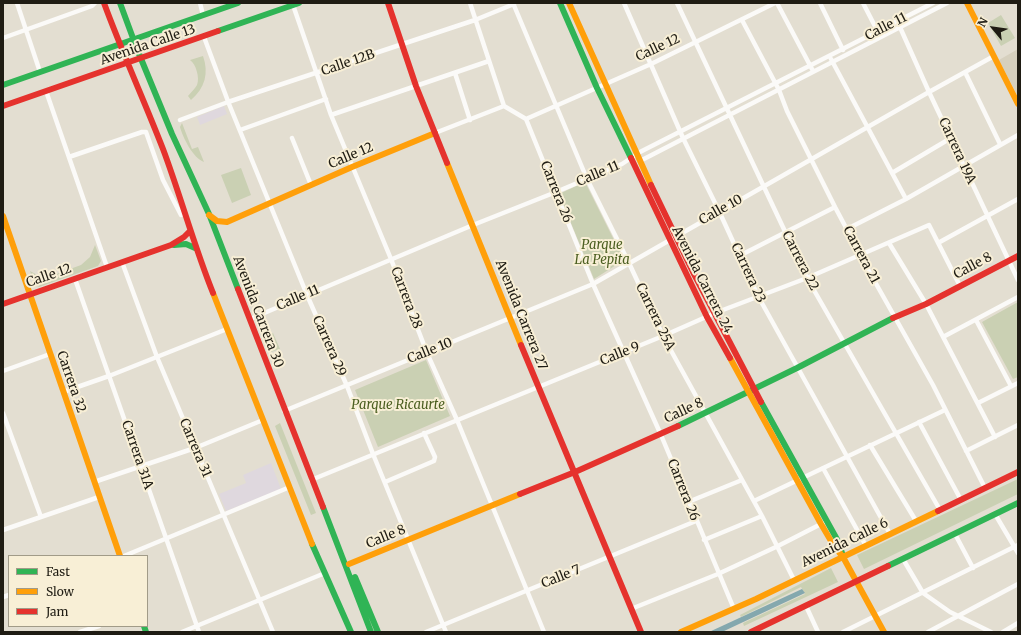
<!DOCTYPE html>
<style>
body{margin:0}
#map{position:relative;width:1021px;height:635px;overflow:hidden;background:#e3ded1;font-family:Merriweather,serif}
canvas{display:block}
.frame{position:absolute;inset:0;border:4px solid #1f1c13;pointer-events:none}
.legend{position:absolute;left:8px;top:555px;width:140px;height:72px;box-sizing:border-box;background:#f8efd6;border:1px solid #a19b88;margin:0;padding:5px 7px;list-style:none;font-size:12px;color:#1f1c13}
.legend li{display:flex;align-items:center;gap:8px;height:20px}
.legend b{width:20px;border:1px solid #a19b88}
.north{position:absolute;left:973px;top:8px;width:40px;height:40px;-webkit-text-stroke:3px #f8efd6;paint-order:stroke;rotate:299deg;font-size:11px;font-weight:700;line-height:16px;text-align:center;color:#1f1c13}
.north::after{content:'';display:block;margin:auto;width:14px;height:18px;background:#1f1c13;clip-path:polygon(50% 0,100% 100%,50% 72%,0 100%)}
</style>
<div id="map">
<canvas width="1021" height="635"></canvas>
<div class="frame"></div>
<ul class="legend">
<li><b style="height:5px;background:#30b455"></b>Fast</li>
<li><b style="height:5px;background:#ff9f0a"></b>Slow</li>
<li><b style="height:5px;background:#e5322d"></b>Jam</li>
</ul>
<div class="north">N</div>
</div>
<script>
const ctx = document.querySelector('canvas').getContext('2d');
ctx.lineJoin = 'round';
function fillPath(path, color) {
  ctx.fillStyle = color;
  ctx.fill(path, 'evenodd');
}
function trace(path, color, width, dash) {
  ctx.strokeStyle = color;
  ctx.lineWidth = width;
  ctx.lineCap = dash ? 'butt' : 'round';
  ctx.setLineDash(dash || []);
  ctx.stroke(path);
}
function drawText(font, color, halo, rows, align = 'center') {
  ctx.font = font + ' Merriweather,serif';
  ctx.lineWidth = 4;
  ctx.setLineDash([]);
  ctx.textBaseline = 'middle';
  ctx.strokeStyle = halo;
  ctx.fillStyle = color;
  for (const [text, x, y, turn = 0] of rows) {
    ctx.save();
    ctx.translate(x, y);
    ctx.rotate((+turn || 0) * Math.PI / 180);
    ctx.textAlign = isNaN(turn) ? turn : align;
    if (halo) ctx.strokeText(text, 0, 0);
    ctx.fillText(text, 0, 0);
    ctx.restore();
  }
}
fillPath(new Path2D(`
 M224 106 227 114 200 125 197 117Z
 M271 463 281 489 226 511 219 494 246 483 243 475Z`), '#dfd8de');
fillPath(new Path2D(`
 M1018 49V97L999 60Z`), '#d6d0be');
fillPath(new Path2D(`
 M1001 15 1015 38 1001 46 988 23Z
 M203 56C209 73 205 88 191 100L188 96C191 92 195 89 197 85 200 78 196 64 190 60Z
 M182 123 192 149 198 147 204 162C193 158 183 138 180 127Z
 M241 168 251 195 232 203 221 175Z
 M585 182 624 260 594 279 559 194Z
 M95 245 101 261 98 266 39 287 35 285 30 271 39 276 48 277 81 265 90 257Z
 M1018 302V377L1013 379 982 322Z
 M273 333 280 349 271 352 265 336Z
 M426 360 450 416 378 447 355 390Z
 M280 423 316 513 311 515 275 426Z
 M1018 479V494L864 569 857 555Z
 M831 568 838 582 744 626 743 623 805 594 801 587 741 617 740 615Z`), '#cad0b3');
fillPath(new Path2D(`
 M802 589 805 593 722 632H709Z`), '#84a8ae');
trace(new Path2D(`
 M17 3 40 72
 M200 3 203 15
 M470 3 504 106 526 119 593 284 661 435 734 609
 M513 3 587 179 629 263 663 336 762 516 794 580
 M624 3 683 138 719 211 758 296 890 534
 M677 3 807 278 940 510
 M777 3 813 71
 M820 3 843 50
 M863 3 879 34
 M293 5 331 115 391 259 427 353 457 420 544 632
 M742 20 779 90 787 111 835 207 870 273 933 385 985 488
 M899 25 929 92 1018 280
 M204 37 229 104 307 295 347 386 373 454 446 632
 M3 38 92 6 95 3
 M831 59 906 199
 M965 72 1000 144
 M455 73 470 120
 M46 91 107 267
 M331 115 489 61
 M526 119 651 64 775 3
 M180 120 228 102 475 20 514 4
 M240 130 326 99
 M435 133 504 106
 M292 138 311 185
 M69 157 142 132H146L163 180 181 215
 M640 161 947 3
 M892 173 951 138
 M847 229 906 199 1018 135
 M889 243 926 304 995 437
 M938 243 1018 199
 M739 256 835 207
 M122 262 157 357 273 632
 M75 279 199 632
 M250 319 473 225 556 192 622 164 640 152 933 3
 M976 320 1011 386
 M943 337 1018 297
 M3 371 50 354
 M63 392 109 376 227 329
 M978 403 1018 383
 M284 411 593 284 929 92 994 56
 M3 413 41 517
 M919 422 961 500
 M870 445 916 521
 M966 451 1018 425
 M823 468 866 546
 M311 480 663 336 715 313 807 278 929 225 960 286
 M94 482 195 448 263 420
 M385 482 434 461 435 457 424 433
 M754 501 945 410
 M688 502 742 480
 M995 514 1018 553
 M3 530 99 497
 M955 534 973 568
 M704 540 762 516
 M124 556 290 487
 M903 559 923 593 950 612 991 632
 M3 597 9 595
 M806 606 818 632
 M631 609 718 574 778 546 823 523
 M80 632 99 626
 M182 632 325 573
 M426 632 696 521
 M843 632 1018 545
 M928 632 1018 584
 M1003 632 1018 623`), '#fbfaf8', 4.5);
trace(new Path2D(`
 M120 3 137 49 172 134 209 214 238 289
 M560 3 597 88 631 158
 M218 31 299 3
 M3 85 238 3
 M174 245 186 244 195 248
 M761 402 839 543 842 553
 M678 426 797 368 893 318
 M323 507 371 632
 M312 544 351 632
 M888 566 1018 503
 M355 577 378 632
 M144 626 146 632`), '#30b455', 6);
trace(new Path2D(`
 M569 3 651 185
 M967 3 1018 104
 M447 163 521 345
 M209 215 217 221 227 222 352 167 435 133
 M3 216 120 556
 M213 293 312 544
 M730 358 821 524 834 546 843 557 884 632
 M349 564 520 494
 M681 632 756 599 938 511`), '#ff9f0a', 6);
trace(new Path2D(`
 M104 3C122 52 144 100 163 149 181 197 194 246 213 293
 M388 3 416 86 447 163
 M3 106 218 31
 M631 158 707 317 730 358
 M651 185 693 272 761 402
 M238 289 323 507
 M3 304 171 245 184 237 189 232
 M893 318 926 304 1018 256
 M521 345 641 632
 M520 494 575 472 678 426
 M938 511 1018 472
 M751 632 888 566`), '#e5322d', 6);
drawText('13px', '#1f1c13', '#f8efd6', [
 ["Calle 11",886,27,-27],
 ["Avenida Calle 13",148,45,-19],
 ["Calle 12",658,48,-25],
 ["Calle 12B",348,63,-19],
 ["Carrera 19A",957,151,65],
 ["Calle 12",351,156,-23],
 ["Calle 11",598,174,-23],
 ["Carrera 26",556,192,68],
 ["Calle 10",721,210,-29],
 ["Carrera 21",861,255,62],
 ["Carrera 22",800,261,63],
 ["Calle 8",973,266,-28],
 ["Carrera 23",748,273,65],
 ["Calle 12",49,276,-19],
 ["Avenida Carrera 24",702,280,63],
 ["Calle 11",298,298,-23],
 ["Carrera 28",406,298,69],
 ["Avenida Carrera 30",258,312,69],
 ["Avenida Carrera 27",521,315,68],
 ["Carrera 25A",655,317,64],
 ["Carrera 29",329,346,66],
 ["Calle 10",430,351,-22],
 ["Calle 9",620,354,-22],
 ["Carrera 32",71,382,71],
 ["Calle 8",684,411,-25],
 ["Carrera 31",195,448,67],
 ["Carrera 31A",137,455,71],
 ["Carrera 26",683,490,68],
 ["Calle 8",386,537,-22],
 ["Avenida Calle 6",845,543,-26],
 ["Calle 7",561,577,-22]
]);
drawText('italic 13px', '#4c5f21', '#f8efd6', [
 ["Parque",602,245],
 ["La Pepita",602,260],
 ["Parque Ricaurte",398,405]
]);
</script>
